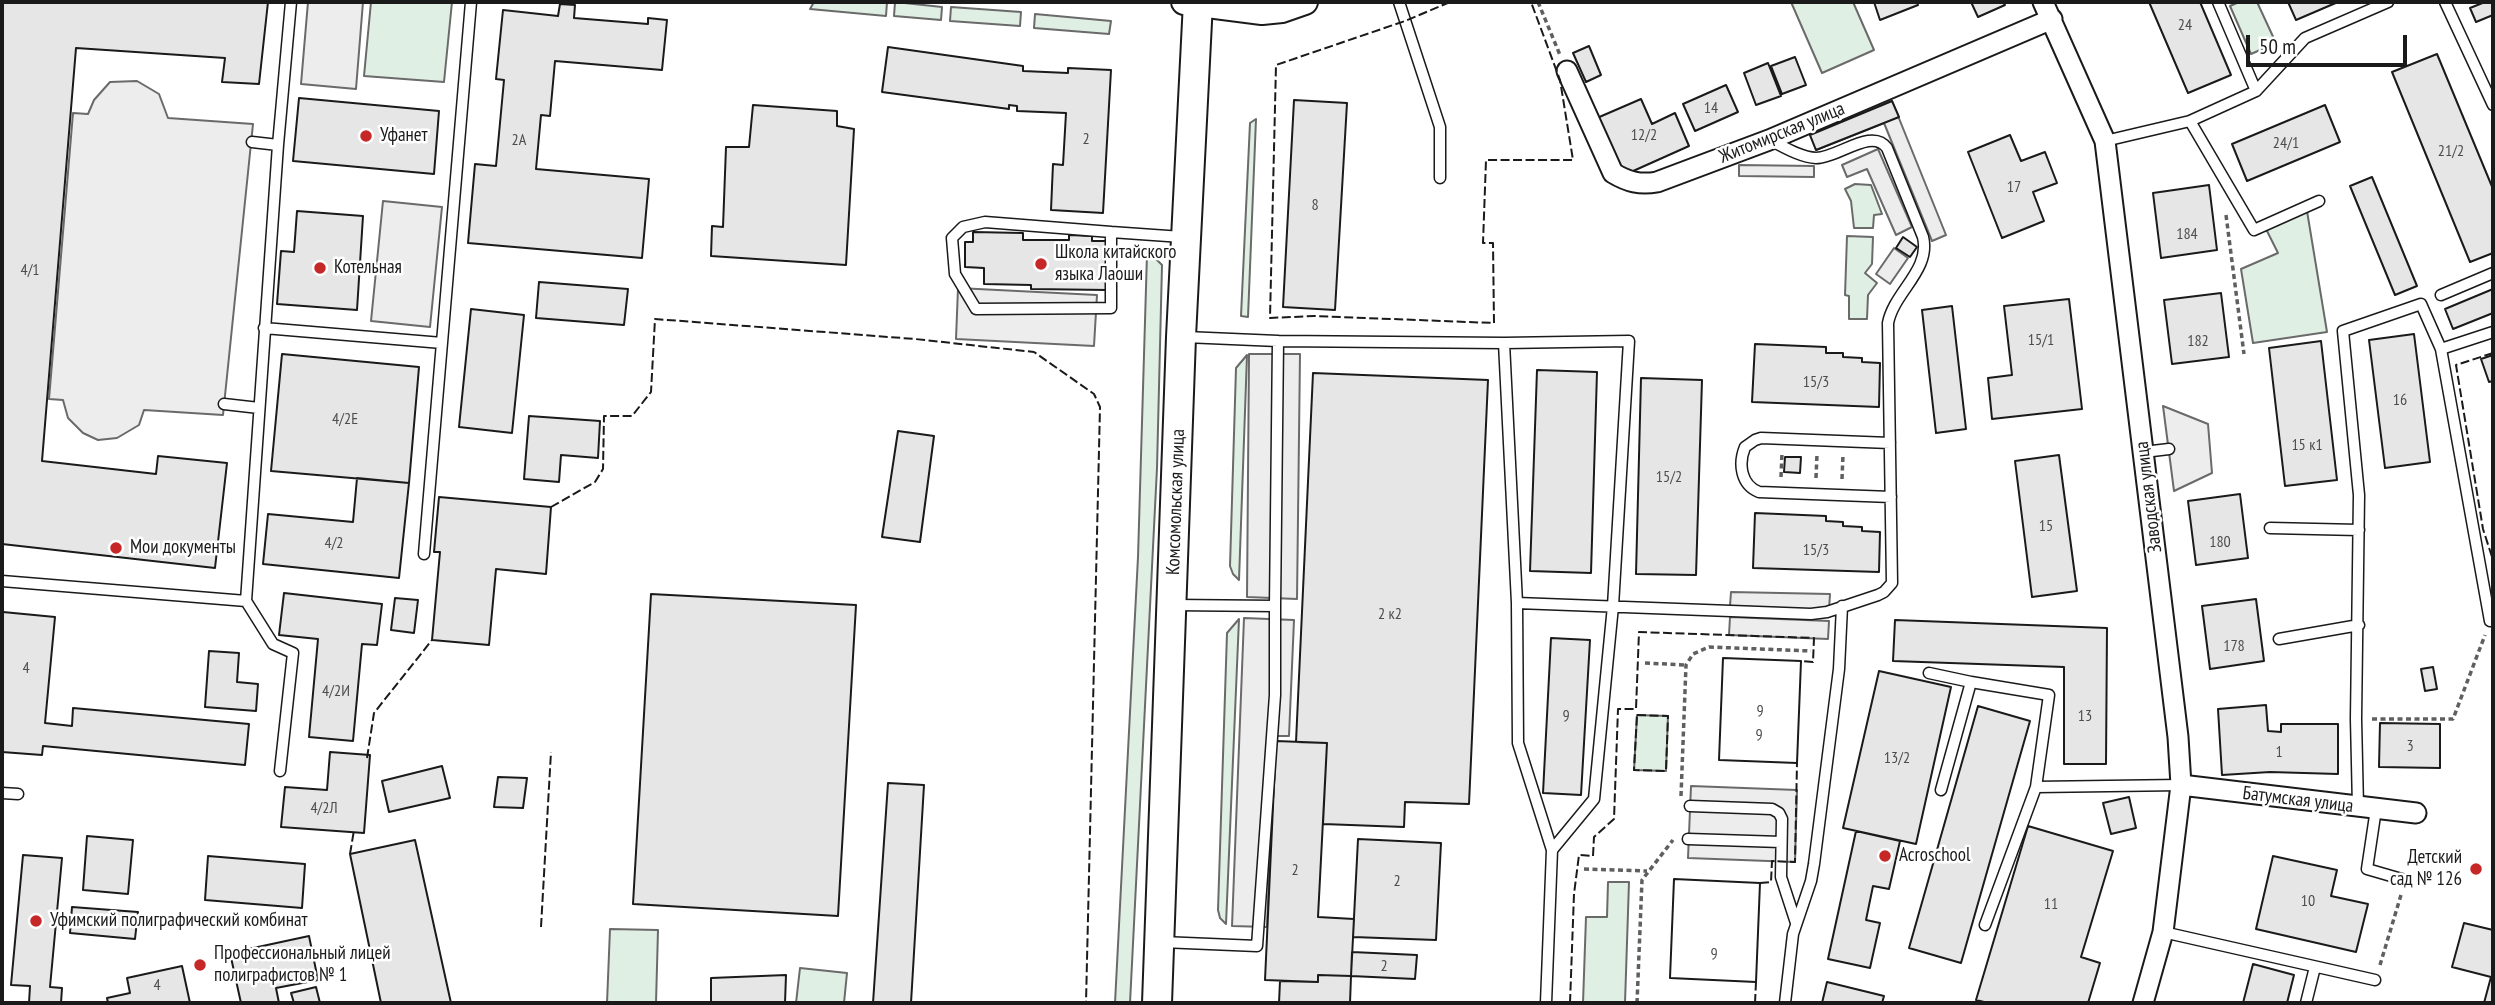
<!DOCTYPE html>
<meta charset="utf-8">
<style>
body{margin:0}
#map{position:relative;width:2495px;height:1005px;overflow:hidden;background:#fff;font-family:"PT Sans Narrow",sans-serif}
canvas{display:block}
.frame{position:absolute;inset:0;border:4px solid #1a1a1a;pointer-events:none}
.scale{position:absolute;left:2246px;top:35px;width:161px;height:32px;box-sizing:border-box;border:4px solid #1a1a1a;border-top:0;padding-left:9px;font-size:21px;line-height:24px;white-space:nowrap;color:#1a1a1a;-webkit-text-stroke:5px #fff;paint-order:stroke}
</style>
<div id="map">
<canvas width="2495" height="1005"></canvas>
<div class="frame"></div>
<div class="scale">50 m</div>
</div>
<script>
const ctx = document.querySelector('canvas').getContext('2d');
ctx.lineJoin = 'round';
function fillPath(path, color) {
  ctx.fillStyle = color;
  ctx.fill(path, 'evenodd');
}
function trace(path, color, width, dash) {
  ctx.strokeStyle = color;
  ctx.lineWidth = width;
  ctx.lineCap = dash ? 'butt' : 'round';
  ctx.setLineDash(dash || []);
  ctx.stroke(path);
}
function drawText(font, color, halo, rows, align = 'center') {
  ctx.font = font + ' "PT Sans Narrow",sans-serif';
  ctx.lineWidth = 5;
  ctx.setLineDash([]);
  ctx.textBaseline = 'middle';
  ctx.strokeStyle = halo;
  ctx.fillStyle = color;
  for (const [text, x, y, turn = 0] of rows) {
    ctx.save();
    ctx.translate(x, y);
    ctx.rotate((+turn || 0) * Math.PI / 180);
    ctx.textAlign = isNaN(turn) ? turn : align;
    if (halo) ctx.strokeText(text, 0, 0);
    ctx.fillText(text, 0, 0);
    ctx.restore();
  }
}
const green = new Path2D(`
 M371 2H452L444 82 364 76Z
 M814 2H887L886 16 810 9Z
 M895 2 942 7 941 20 894 16Z
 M1791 2H1853L1874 50 1822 73Z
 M2239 2H2257L2276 43 2251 54 2230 6Z
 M951 7 1021 12 1020 26 950 21Z
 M1035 14 1111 21 1109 34 1034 28Z
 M1256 119 1248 317 1241 316 1250 123Z
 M1855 184 1871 185 1882 214 1874 215 1873 228H1854L1851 201 1845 189Z
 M2307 211 2327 332 2253 343 2241 269 2278 253 2266 229Z
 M1847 236 1873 237 1872 264 1865 273 1877 283 1868 295 1867 319H1849V296L1845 295Z
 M1147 254 1154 257 1162 265 1157 468 1130 1003H1115L1138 557Z
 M1247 355 1239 580 1233 574 1230 566 1236 368Z
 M1239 619 1226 924 1220 918 1218 910 1227 633Z
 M1637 715 1668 716 1666 771 1634 770Z
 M1608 882H1629L1625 1003H1583L1586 917H1607Z
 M610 929 658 930 656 1003H607Z
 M800 968 847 973 844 1003H796Z`);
fillPath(green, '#e0efe3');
trace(green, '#6a6a6a', 2);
const parking = new Path2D(`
 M308 2H363L356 89 301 84Z
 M137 81 159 94 168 118 253 124 223 415 144 410 139 425 117 438 98 440 83 433 68 418 63 400 49 399 73 113 88 114 94 100 110 82Z
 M1892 101 1946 235 1932 241 1884 123 1816 150 1810 135Z
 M1878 149 1912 227 1896 235 1867 169 1847 177 1842 165Z
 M1739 165 1814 166V177L1739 176Z
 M383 201 442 207 430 327 371 321Z
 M1894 248 1908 258 1890 284 1876 274Z
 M958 288 1097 295 1094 346 956 339Z
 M1249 354H1300L1297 599 1247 597Z
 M2163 406 2208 424 2212 473 2174 491Z
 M1731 592 1830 594 1829 610 1730 606Z
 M1730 617 1829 621 1828 639 1729 635Z
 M1244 618 1294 620 1289 736H1275L1267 927 1232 926Z
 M1691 786 1797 790 1795 862 1688 858Z`);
fillPath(parking, '#ededed');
trace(parking, '#6a6a6a', 2);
const building = new Path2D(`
 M2 2H268L259 84 222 82 225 58 76 48 42 461 156 474 158 456 227 463 215 568 2 544Z
 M1874 2H1917L1918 5 1880 20Z
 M1971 2H2003L2005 5 1978 17Z
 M2149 2H2200L2231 75 2188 93Z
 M2288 2H2338L2296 20Z
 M2485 2H2493V15L2476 22 2470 8Z
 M560 4 575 5 574 18 648 24V18L667 20 662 70 555 61 550 116 541 115 536 169 649 179 642 258 468 243 475 164 496 166 504 80 496 79 503 10 558 16Z
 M1589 46 1601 75 1586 82 1573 53Z
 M888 47 1023 66V71L1068 73V68L1111 70 1103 213 1051 210 1053 164 1063 165 1066 113 1017 111V106L1009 105V109L882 92Z
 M2437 54 2493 189V253L2470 262 2392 72Z
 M1795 57 1806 85 1782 94 1771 66Z
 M1768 63 1781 96 1756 105 1744 73Z
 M1726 85 1738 112 1695 131 1683 104Z
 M299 98 439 111 434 174 293 161Z
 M1641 99 1652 124 1675 113 1689 146 1622 176 1597 118Z
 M1294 100 1347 103 1335 310 1283 307Z
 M1892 101 1899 117 1816 150 1810 135Z
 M753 105 837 111V126L854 129 846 265 711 256 712 226 723 227 726 147H749Z
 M2325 105 2340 142 2247 181 2232 144Z
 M2010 135 2021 161 2045 152 2057 183 2033 192 2044 221 2002 238 1968 152Z
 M2372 177 2417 286 2395 295 2350 186Z
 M2209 185 2217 250 2161 258 2153 193Z
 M297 211 363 216 357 310 277 304 281 251 294 252Z
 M973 232 1023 233V240H1069V235L1092 236V241H1109L1108 290 1031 289V285L984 284V268L965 267V242H973Z
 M1903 237 1917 247 1910 257 1896 248Z
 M539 282 628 289 624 325 536 318Z
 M2493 289V313L2453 329 2445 309Z
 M2221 293 2229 357 2172 364 2164 300Z
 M2069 299 2082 409 1992 419 1988 378 2012 375 2004 306Z
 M1952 306 1966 429 1936 433 1922 310Z
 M471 309 524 315 512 433 459 427Z
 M2414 334 2430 462 2385 468 2369 340Z
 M2321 341 2337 480 2285 486 2269 348Z
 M1755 344 1826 347V353H1843V357L1862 358V362L1880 363 1879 407 1752 402Z
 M282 354 419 367 409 483 271 471Z
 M2493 355V381L2489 382 2481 359Z
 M1537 370 1597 372 1591 573 1530 571Z
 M1313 373 1488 380 1469 804 1405 802 1404 827 1323 824 1327 743 1296 742Z
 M1641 378 1702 380 1696 575 1636 574Z
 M529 416 600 421 598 458 561 455 559 482 524 479Z
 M898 431 934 436 920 542 882 537Z
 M2059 455 2077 591 2032 597 2015 461Z
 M1785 457H1801L1800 473 1784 472Z
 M357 478 409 483 399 578 263 564 268 514 353 522Z
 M2240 494 2248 558 2196 565 2188 501Z
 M439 497 551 507 546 574 496 569 489 645 432 640 440 552H434Z
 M1755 513 1826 516V521L1843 522V526L1862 527V531L1880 532 1879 572 1753 568Z
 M284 593 382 604 377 645 362 644 353 741 309 737 318 639 279 635Z
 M651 594 856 605 838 916 633 904Z
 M395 598 418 600 414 633 391 630Z
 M2256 599 2264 661 2210 669 2202 606Z
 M3 612 55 617 45 723 72 726 73 708 249 724 245 765 43 746 42 755 2 752Z
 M1895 620 2107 628 2106 764H2064V667L1893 661Z
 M1551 638 1590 640 1581 795 1543 793Z
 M209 651 239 653 237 682 258 684 256 711 205 707Z
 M1723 658 1801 661 1797 763 1719 760Z
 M1723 658 1801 661 1797 763 1719 760Z
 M2433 667 2437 689 2425 691 2421 669Z
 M1879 671 1951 687 1916 844 1843 828Z
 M2266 705 2268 731 2281 732V724H2338V774L2270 772 2222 775 2218 709Z
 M1978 706 2030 721 1961 963 1909 948Z
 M2380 723 2440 724V768L2379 767Z
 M1276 741 1327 743 1318 917 1354 919 1351 976 1318 975V982L1265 980Z
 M330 752 370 755 364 833 281 827 285 787 327 790Z
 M442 766 450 798 389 812 382 781Z
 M498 777 527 778 523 808 494 807Z
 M888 783 924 785 911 1003H873Z
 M2129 797 2136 828 2111 834 2103 803Z
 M2028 826 2113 851 2081 957 2100 963 2088 1003H1988L1976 1000Z
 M1856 831 1900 841 1889 889 1873 886 1866 920 1880 923 1870 968 1828 959Z
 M87 836 133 840 128 894 83 890Z
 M1358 839 1441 843 1436 940 1353 937Z
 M415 840 451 1003H381L350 854Z
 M23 855 62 858 50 987 62 988 61 1003H29L30 986 11 985Z
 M208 856 305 864 302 908 205 900Z
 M2273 856 2337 870 2331 896 2368 904 2356 952 2256 929Z
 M1674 879 1760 883 1756 982 1670 978Z
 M1674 879 1760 883 1756 982 1670 978Z
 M72 907 138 912 135 939 70 933Z
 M2464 923 2493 930V1003H2484L2491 977 2452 967Z
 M309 936 318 980 276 988 279 1003H241L230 953Z
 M1352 952 1417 955 1415 979 1351 976Z
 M2253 964 2294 975 2287 1003H2243Z
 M182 966 190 1003H108L107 998 130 993 127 978Z
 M786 975 785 1003H711V978Z
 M1318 975 1351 976 1350 1003H1279L1280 981 1318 982Z
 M1827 982 1884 996 1882 1003H1822Z
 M316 987 320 1003H294L291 993Z`);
fillPath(building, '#e6e6e6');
trace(building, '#1a1a1a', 2);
const service = new Path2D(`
 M1399 2 1440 127V178
 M2218 2 2256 91
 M2445 2 2493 105
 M2190 121 2256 91 2305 38 2388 2
 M2105 141 2190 121 2254 230 2319 201
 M252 142 278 145
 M1111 232 985 222 963 227 952 238 955 274 976 309 1111 308V232L1182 237
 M2441 295 2493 273
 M264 328 442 343
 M1185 337 1278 341 1275 606
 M1278 341 1504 343 1629 341 1613 606 1594 799 1552 850
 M1504 343 1517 603 1518 743 1552 850 1546 1003
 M2441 349 2490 621
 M224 404 259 408
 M1890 443 1761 438 1755 440 1745 447C1738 464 1741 485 1759 492L1891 497
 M2144 452 2169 449
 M2270 528 2359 530
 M424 554 471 2
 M2 581 246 601 278 145 291 2
 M246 601 273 644 293 653 280 771
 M1517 603 1811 614 1827 612 1878 595 1884 592 1892 583 1888 323C1894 292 1931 270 1923 237L1887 148C1872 127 1838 158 1816 158 1800 157 1784 147 1770 140
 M2279 639 2359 625
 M1929 673 1971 682
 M1941 790 1971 682 2049 695 2036 787
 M2 793 18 794
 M1690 806 1772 809 1779 813 1782 819 1781 877 1796 923
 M2358 807 2356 719 2359 495 2343 331 2421 304 2441 349 2493 332
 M2376 809 2367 869 2405 880
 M1688 839 1781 842
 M1985 925 2036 787 2181 785
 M2163 932 2375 980
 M1162 942 1257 946 1275 695V606L1173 605
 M1785 1003 1793 934 1811 881 1814 864 1839 669 1842 606
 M2306 1003 2315 967`);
const minor = new Path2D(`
 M2043 2 2105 141 2178 737 2181 785 2163 932 2143 1003
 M1567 71 1613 173C1628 182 1640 185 1657 182L1769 140 2052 19
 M2181 785 2416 813`);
const tertiary = new Path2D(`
 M1184 2 1262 12 1282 10 1305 2`);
const secondary = new Path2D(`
 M1157 1003 1181 337 1198 2`);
trace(service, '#1a1a1a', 13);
trace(minor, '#1a1a1a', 23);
trace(tertiary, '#1a1a1a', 28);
trace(secondary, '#1a1a1a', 32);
trace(new Path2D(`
 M1538 2 1560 55
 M2226 215 2244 354
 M1781 477 1782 453
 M1816 478 1817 454
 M1842 479 1843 455
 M1645 663 1686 665
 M2372 719H2453L2485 635
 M1681 796 1686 665 1693 654 1709 647 1811 651
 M1584 869 1647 871
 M2380 965 2401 895
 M1637 1003 1642 880 1673 840`), '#5f5f5f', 3.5, [5, 3.5]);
trace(service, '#fff', 10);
trace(minor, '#fff', 19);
trace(tertiary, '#fff', 24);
trace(secondary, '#fff', 28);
trace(new Path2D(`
 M1450 2 1405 21 1276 65 1270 318 1314 316 1494 323 1493 243H1483L1486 160H1573L1560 80 1531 2
 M2493 353 2456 365 2483 529 2493 560
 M551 507 595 482 603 469 604 416H632L651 392 655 319 915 339 1034 352 1094 394 1100 407 1086 1003
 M1637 715 1668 716 1666 771 1634 770Z
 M367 758 374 713 432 640
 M350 854 354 830
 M1760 883 1771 882 1772 861 1795 862 1797 763
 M541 927 551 752
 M1570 1003 1574 894 1579 855 1593 856 1594 837 1614 819 1618 709H1636L1639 632 1814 638 1813 662 1801 661
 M1755 1003 1756 982`), '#1a1a1a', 2, [9, 3.5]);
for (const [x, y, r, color] of [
 [366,136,7,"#c62828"],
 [1041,264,7,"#c62828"],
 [320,268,7,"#c62828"],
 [116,548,7,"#c62828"],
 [1885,856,7,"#c62828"],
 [2476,869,7,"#c62828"],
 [36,921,7,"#c62828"],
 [200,965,7,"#c62828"]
]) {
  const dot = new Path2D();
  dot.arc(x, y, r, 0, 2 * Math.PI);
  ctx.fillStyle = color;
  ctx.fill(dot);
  trace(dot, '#fff', 2.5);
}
drawText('16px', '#4d4d4d', null, [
 ["24",2185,25],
 ["14",1711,108],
 ["12/2",1644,135],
 ["2",1086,139],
 ["2А",519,140],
 ["24/1",2286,143],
 ["21/2",2451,151],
 ["17",2014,187],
 ["8",1315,205],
 ["184",2187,234],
 ["4/1",30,270],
 ["15/1",2041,340],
 ["182",2198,341],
 ["15/3",1816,382],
 ["16",2400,400],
 ["4/2Е",345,419],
 ["15 к1",2307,445],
 ["15/2",1669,477],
 ["15",2046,526],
 ["180",2220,542],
 ["4/2",334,543],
 ["15/3",1816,550],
 ["2 к2",1390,614],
 ["178",2234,646],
 ["4",26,668],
 ["4/2И",336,691],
 ["9",1760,711],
 ["9",1566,716],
 ["13",2085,716],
 ["9",1759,735],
 ["3",2410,746],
 ["1",2279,752],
 ["13/2",1897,758],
 ["4/2Л",324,808],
 ["2",1295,870],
 ["2",1397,881],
 ["10",2308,901],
 ["11",2051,904],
 ["9",1714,954],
 ["2",1384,966],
 ["4",157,985]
]);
drawText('19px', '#1a1a1a', '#fff', [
 ["Житомирская улица",1782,133,-22],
 ["Заводская улица",2149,497,-97],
 ["Комсомольская улица",1176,502,-88],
 ["Батумская улица",2298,800,7]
]);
drawText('19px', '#1a1a1a', '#fff', [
 ["Уфанет",380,136],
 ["Школа китайского",1055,253],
 ["языка Лаоши",1055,275],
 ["Котельная",334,268],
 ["Мои документы",130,548],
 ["Acroschool",1899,856],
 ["Детский",2462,858,"right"],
 ["сад № 126",2462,880,"right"],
 ["Уфимский полиграфический комбинат",50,921],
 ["Профессиональный лицей",214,954],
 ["полиграфистов № 1",214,976]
], 'left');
</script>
